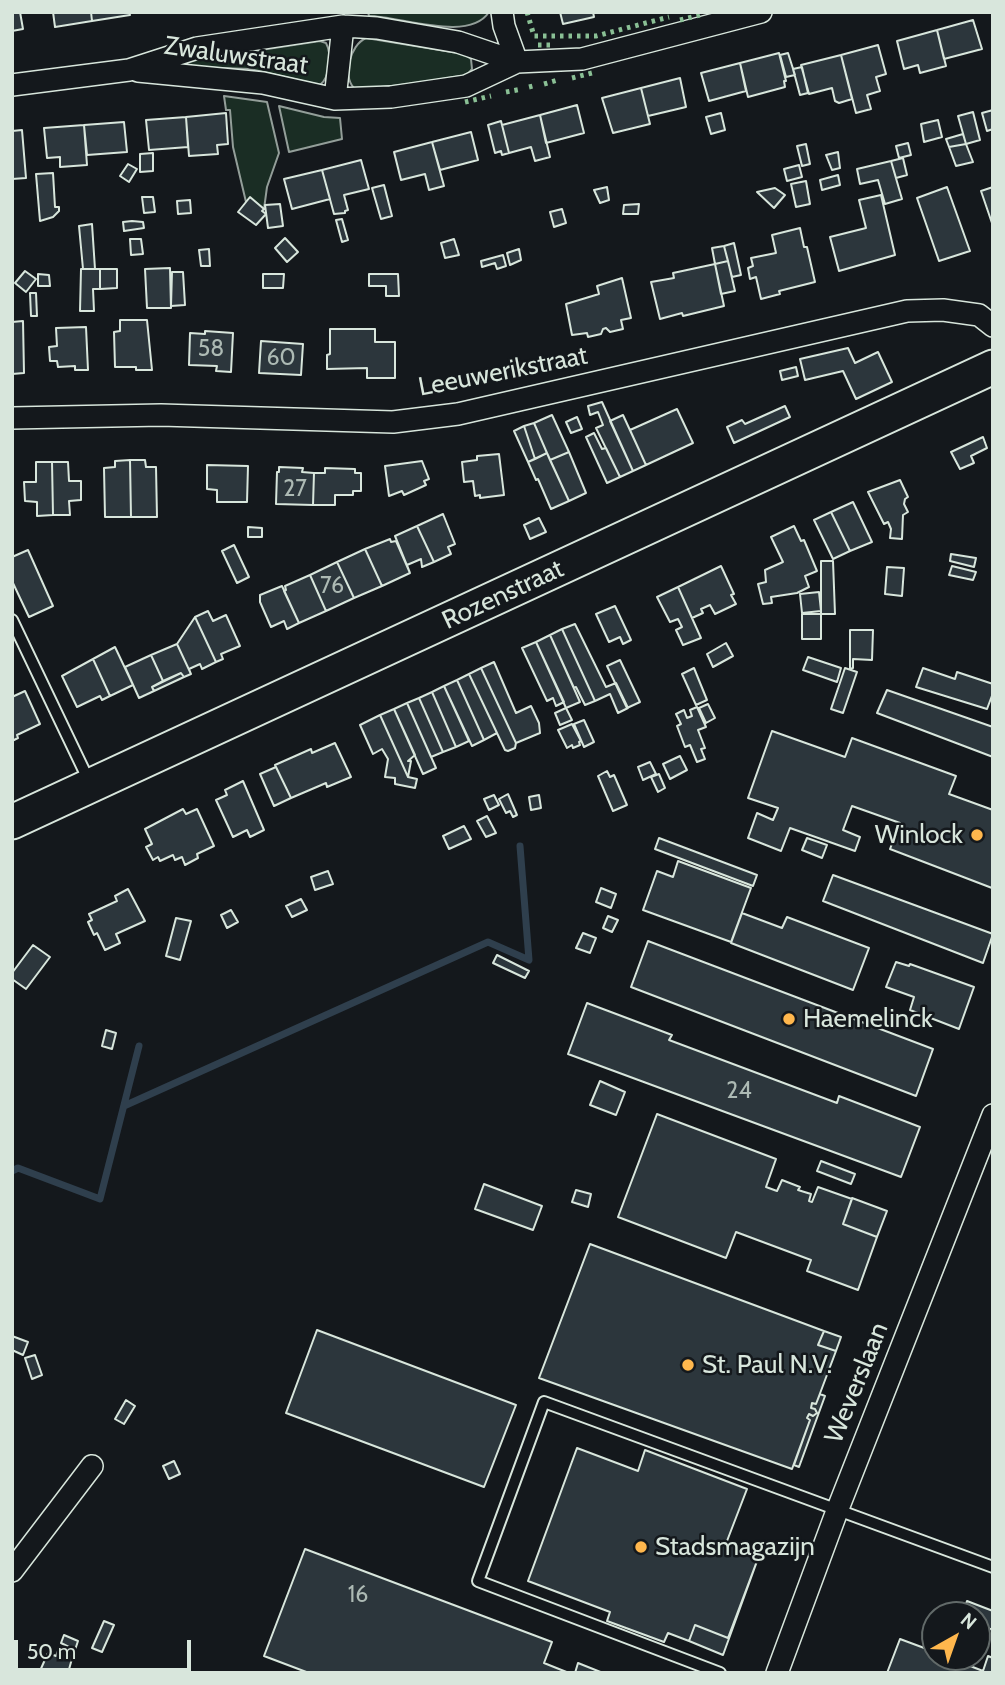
<!DOCTYPE html>
<style>
body{margin:0}
#map{position:relative;width:1005px;height:1685px;overflow:hidden;background:#14181c;font-family:Cabin,sans-serif}
canvas{display:block}
.frame{position:absolute;inset:0;border:14px solid #d8e6dc;pointer-events:none}
.north{position:absolute;left:921px;top:1601px;width:70px;height:70px;box-sizing:border-box;background:#14181c;border:2px solid #626a69;border-radius:50%;rotate:40deg;font-size:19px;font-weight:700;line-height:28px;text-align:center;color:#d8e6dc}
.north::after{content:'';display:block;margin:auto;width:24px;height:32px;background:#ffb74d;clip-path:polygon(50% 0,100% 100%,50% 72%,0 100%)}
.scale{position:absolute;left:14px;top:1640px;width:177px;height:32px;box-sizing:border-box;border:4px solid #d8e6dc;border-top:0;padding-left:9px;font-size:21px;line-height:24px;white-space:nowrap;color:#d8e6dc;-webkit-text-stroke:5px #14181c;paint-order:stroke}
</style>
<div id="map">
<canvas width="1005" height="1685"></canvas>
<div class="frame"></div>
<div class="north">N</div>
<div class="scale">50 m</div>
</div>
<script>
const ctx = document.querySelector('canvas').getContext('2d');
ctx.lineJoin = 'round';
function fillPath(path, color) {
  ctx.fillStyle = color;
  ctx.fill(path, 'evenodd');
}
function trace(path, color, width, dash) {
  ctx.strokeStyle = color;
  ctx.lineWidth = width;
  ctx.lineCap = dash ? 'butt' : 'round';
  ctx.setLineDash(dash || []);
  ctx.stroke(path);
}
function drawText(font, color, halo, rows, align = 'center') {
  ctx.font = font + ' Cabin,sans-serif';
  ctx.lineWidth = 5;
  ctx.setLineDash([]);
  ctx.textBaseline = 'middle';
  ctx.strokeStyle = halo;
  ctx.fillStyle = color;
  for (const [text, x, y, turn = 0] of rows) {
    ctx.save();
    ctx.translate(x, y);
    ctx.rotate((+turn || 0) * Math.PI / 180);
    ctx.textAlign = isNaN(turn) ? turn : align;
    if (halo) ctx.strokeText(text, 0, 0);
    ctx.fillText(text, 0, 0);
    ctx.restore();
  }
}
const green = new Path2D(`
 M368 12H489C469 43 400 16 369 16Z
 M366 38 464 54 471 59 472 69 467 75C429 81 392 88 354 88 342 76 350 45 366 38Z
 M320 41 326 43C332 54 330 77 320 85L250 69 188 67 185 64 188 61Z
 M224 96 267 102 279 153 267 187 264 209 250 198 246 202 233 147 230 110H226Z
 M279 106 324 117 340 118 342 139 289 152Z`);
fillPath(green, '#1a2d24');
trace(green, '#939e99', 2);
trace(new Path2D(`
 M124 1106 488 942 529 960 520 846
 M12 1171 18 1168 100 1199 139 1046`), '#2f3f4d', 7);
const building = new Path2D(`
 M12 12H20L23 29 12 31Z
 M53 12H91L92 21 55 27Z
 M91 12H129L130 15 92 21Z
 M560 12H593L594 17 563 24Z
 M973 20 982 49 944 59 937 30Z
 M937 30 946 66 920 73 918 65 904 69 897 41Z
 M878 45 886 74 876 77 880 91 867 95 871 109 856 113 841 55Z
 M779 53 786 81H784L785 87 748 97 740 63Z
 M788 53 795 75 786 77 780 55Z
 M841 55 852 99 839 103 835 101 832 88 809 94 801 65Z
 M740 63 746 91 709 101 701 73Z
 M802 67 808 93 800 95 793 69Z
 M680 78 686 107 648 116 641 88Z
 M641 88 650 124 613 133 602 98Z
 M577 105 584 133 546 143 540 115Z
 M993 110V129L987 131 982 113Z
 M973 112 980 140 966 144 958 116Z
 M226 113 228 144 217 145 218 154 189 156 186 117Z
 M721 113 725 130 711 134 706 117Z
 M540 115 550 157 535 161 531 147 509 153 502 125Z
 M186 117 188 147 149 150 146 120Z
 M938 120 942 137 924 142 921 124Z
 M501 121 509 153 502 155 501 151 495 153 488 125Z
 M124 122 127 152 87 155 84 125Z
 M84 125 87 165 60 167V157L47 158 44 128Z
 M22 130 26 178 12 179V131Z
 M471 132 478 160 440 170 432 142Z
 M963 134 966 144 949 147 946 139Z
 M432 142 444 186 429 190 425 174 401 180 394 152Z
 M908 143 911 155 899 158 896 146Z
 M806 144 810 164 802 166 797 146Z
 M966 144 973 162 956 166 949 147Z
 M838 152 840 168 832 170 826 155Z
 M153 153V171L140 172V154Z
 M903 158 907 175 896 178 891 161Z
 M361 160 369 189 344 195 348 210 345 211V213L334 214 322 170Z
 M891 161 902 199 885 204 878 180 860 184 857 169Z
 M128 164 137 169 129 182 120 176Z
 M799 165 802 177 787 181 784 169Z
 M322 170 330 199 292 209 284 179Z
 M53 173 55 207H59V211L53 217 40 221 36 174Z
 M838 175 840 185 822 190 820 180Z
 M806 181 810 204 796 207 791 184Z
 M384 185 392 216 381 219 372 188Z
 M607 187 609 200 600 203 594 190Z
 M947 187 970 251 939 261 917 198Z
 M993 187V226L981 191Z
 M775 188 785 195 774 208 757 192Z
 M881 195 895 255 839 271 830 237 866 228 859 200Z
 M142 197H153L155 212 144 213Z
 M250 197 264 209 262 211 266 214 256 225 238 212Z
 M190 200 191 213 178 214 177 201Z
 M280 204 283 226 268 228 265 205Z
 M639 204 638 214H623L624 205Z
 M562 209 566 223 554 227 550 212Z
 M342 219 348 240 342 242 336 220Z
 M132 221 143 222 144 228 124 231 123 222Z
 M92 224 95 269H83L79 226Z
 M800 228 804 247H807L815 282 779 291 780 294 761 299 756 277 750 279 748 268 753 266 751 258 776 253 772 235Z
 M285 238 298 252 287 262 275 248Z
 M130 239H141L143 254 131 255Z
 M454 239 459 255 445 258 441 243Z
 M734 243 741 275 732 277 724 246Z
 M724 246 728 261 715 264 712 248Z
 M209 249 210 266H201L199 250Z
 M519 249 521 260 510 265 507 253Z
 M503 255 506 266 497 269 495 263 482 267 481 261Z
 M728 261 735 291 721 294 715 264Z
 M715 264 724 306 683 316 682 313 660 319 651 282 674 278 673 273Z
 M170 268 171 308H147L145 269Z
 M81 269H100V289H93L94 311H80Z
 M100 269H117V288L100 289Z
 M25 271 36 279 26 292 15 283Z
 M172 272H183L185 305 171 306Z
 M38 274 49 275 50 286H38Z
 M263 274H284L283 288H263Z
 M369 274H398L399 296H386V286H369Z
 M622 278 631 318 621 320 623 329 610 332 606 328 603 329 601 334 588 337 587 333 572 335 566 304 599 294 597 286Z
 M30 293H36L37 316H31Z
 M120 320H147L152 370H136V367H115L114 332 120 331Z
 M23 321 24 373 12 374V322Z
 M86 327 88 370H75V366L58 367 57 361H50L49 347 57 346 56 328Z
 M330 329H375V342H395V378H367V368L327 369V355L330 354Z
 M205 331 233 333 231 372 216 371 217 366 189 365 190 333 205 334Z
 M261 341 303 344 301 375 259 373Z
 M848 348 855 363 878 352 892 382 856 399 843 371 805 380 800 359Z
 M796 367 798 376 782 380 780 371Z
 M602 402 633 471 620 477 596 428 603 425 598 412 590 415 588 406Z
 M785 406 790 417 734 443 727 427 742 420 745 424Z
 M677 409 693 443 646 465 630 430Z
 M552 415 569 452 550 460 534 423Z
 M623 415 646 465 633 471 610 421Z
 M577 417 582 429 571 433 566 422Z
 M534 423 547 453 535 459 524 426Z
 M524 426 535 459 528 462 514 431Z
 M594 433 602 449 606 448 620 477 607 483 586 437Z
 M983 437 987 448 971 456 974 463 960 469 951 452Z
 M569 452 586 493 569 501 550 460Z
 M547 453 569 501 551 509 538 479 536 480 528 462Z
 M499 454 504 495 480 498V495L475 496 473 481 464 482 462 462 477 460V456Z
 M130 460 131 517H105L104 468 115 467V461Z
 M130 460H145L146 467H156L157 517H131Z
 M422 461 429 479 424 481 426 485 404 495 402 491 389 496 385 466Z
 M36 462H52L53 515 37 516V502L25 501 24 482H36Z
 M52 462H68L69 481H81V500L69 501 70 515H53Z
 M207 465 248 466 247 502H217V490L207 489Z
 M279 467 303 468 302 472 314 473 313 505 276 504 277 472H279Z
 M325 468 355 469V473H361V491H353V495H335V505H313L314 473H325Z
 M900 480 908 497 905 499 904 504 908 512 903 515 902 539 890 538 891 529 888 522 884 524 868 492Z
 M853 502 872 542 850 551 831 512Z
 M831 512 850 551 833 559 814 520Z
 M443 514 455 544 448 547 451 554 434 562 417 526Z
 M539 518 546 532 530 539 524 525Z
 M417 526 434 562 422 567 421 559 407 565 410 573 395 536Z
 M794 526 801 541 804 540 817 571 805 576 809 587 797 593 771 597 772 603 763 604 758 584 766 582 765 570 783 562 771 537Z
 M248 527 262 528V537H248Z
 M390 539 391 542 396 541 410 573 382 586 365 549Z
 M234 545 249 577 237 583 222 551Z
 M365 549 382 586 354 598 337 562Z
 M28 550 53 606 29 617 12 581V557Z
 M951 554 976 558 974 567 950 561Z
 M821 561H833L835 614H821Z
 M337 562 354 598 326 611 310 575Z
 M721 566 734 594 731 595 736 604 715 614 710 605 701 609 703 613 692 618 678 587Z
 M952 566 976 572 973 580 949 575Z
 M887 567 904 568 902 596 885 594Z
 M310 575 326 611 299 623 284 591 286 590 285 586Z
 M282 586 299 623 287 629 284 621 271 627 260 602V595Z
 M678 587 701 638 683 645 676 630 682 627 678 619 670 622 657 597Z
 M819 592 821 611 802 613 800 594Z
 M615 606 631 640 623 644 620 637 609 642 596 614Z
 M208 611 213 621 226 615 240 646 221 654 223 659 216 662 195 617Z
 M802 614H821V639H802Z
 M195 617 216 662 202 669 200 664 189 669 191 674 177 644Z
 M575 624 606 687 616 683 628 708 618 713 610 694 595 701 562 629Z
 M562 629 595 701 585 705 576 687 574 688 550 635Z
 M850 630H873L872 660 853 659V668L850 669Z
 M550 635 580 702 566 708 536 642Z
 M536 642 564 702 556 706 553 698 547 701 522 648Z
 M726 643 733 656 713 667 707 654Z
 M177 644 191 674 184 677 181 673 163 681 151 655Z
 M115 647 133 685 110 696 93 659Z
 M151 655 163 681 152 687 154 691 139 698 125 667Z
 M808 657 841 668 837 682 803 670Z
 M93 659 110 696 102 700 100 696 77 707 62 676Z
 M620 660 640 702 627 708 607 666Z
 M494 662 516 713 531 706 539 723 540 733 516 743 481 668Z
 M481 668 516 743 515 748 508 751 505 750 469 674Z
 M694 668 707 700 696 705 682 674Z
 M845 668 857 672 843 713 831 709Z
 M923 668 955 679 957 672 993 684V693L987 709 916 687Z
 M181 673 184 677 154 691 152 687Z
 M469 674 497 733 484 740 457 680Z
 M457 680 484 740 472 746 444 686Z
 M444 686 469 741 456 747 432 692Z
 M887 690 993 727V757L877 713Z
 M25 691 40 724 17 735 18 738 12 741V697Z
 M432 692 456 747 443 752 419 698Z
 M419 698 443 752 431 757 407 703Z
 M407 703 436 768 423 774 394 709Z
 M708 704 715 718 706 723 699 708Z
 M697 707 706 727 698 730 705 748 701 749 705 759 697 762 690 745 685 747 677 726 681 724 676 714 684 710 687 718 692 716 690 710Z
 M566 708 572 720 560 725 555 713Z
 M394 709 415 755 408 761H411L408 777 380 715Z
 M380 715 408 777 417 779 415 788 395 784V778L385 777 388 759 382 749 373 754 360 725Z
 M584 720 594 742 584 747 574 724Z
 M572 724 581 741 579 742 580 745 573 748 572 745 567 748 558 730Z
 M772 731 845 757 852 738 956 776 949 794 993 810 992 888 890 849 900 823 852 806 843 830 860 837 855 851 790 828 781 851 748 838 757 813 773 820 778 808 748 798Z
 M335 743 351 777 327 787 326 783 291 798 275 765 311 749 312 753Z
 M680 756 687 770 670 779 663 764Z
 M650 762 656 774 643 780 638 767Z
 M276 767 291 798 274 806 260 774Z
 M607 771 610 777 614 775 627 805 613 811 598 776Z
 M659 774 665 788 658 792 651 777Z
 M243 781 264 830 250 837 247 830 233 837 216 800 227 795 225 790Z
 M508 794 517 815 513 817 510 811 506 813 499 799Z
 M494 795 499 805 489 810 484 799Z
 M539 795 541 808 531 810 529 797Z
 M183 809 186 814 197 809 214 846 197 854 198 858 185 865 182 857 175 860 173 855 160 861 158 857 153 860 146 847 152 844 145 829Z
 M487 816 496 833 486 837 477 821Z
 M464 826 471 839 449 849 443 836Z
 M659 838 757 875 753 886 655 849Z
 M807 838 827 845 822 858 802 850Z
 M678 861 751 888 731 942 643 910 657 871 673 877Z
 M328 871 333 884 315 890 311 877Z
 M833 875 993 934 983 963 823 901Z
 M601 888 616 894 611 908 596 902Z
 M128 889 145 921 116 934 120 943 105 950 97 933 94 935 88 922 92 920 89 914 117 901 115 896Z
 M301 899 307 910 292 917 286 906Z
 M231 910 238 922 227 928 221 915Z
 M742 913 782 928 787 917 869 948 853 990 731 943Z
 M608 916 618 920 612 932 603 928Z
 M176 918 191 921 180 960 166 956Z
 M583 933 596 938 590 953 576 948Z
 M648 941 933 1049 916 1096 631 987Z
 M33 945 50 957 26 989 12 979V973Z
 M497 955 529 971 525 978 493 963Z
 M896 962 909 966 910 964 974 987 959 1029 910 1010 914 997 886 987Z
 M587 1003 672 1035 669 1040 837 1103 839 1096 920 1127 901 1177 568 1054Z
 M106 1030 116 1033 112 1049 102 1046Z
 M600 1081 625 1092 616 1115 590 1105Z
 M657 1114 776 1159 766 1187 777 1191 782 1180 800 1187 798 1190 811 1194 809 1201 812 1202 818 1187 852 1199 843 1224 877 1237 858 1290 807 1271 811 1260 736 1232 726 1258 618 1217Z
 M821 1161 855 1174 851 1184 817 1171Z
 M484 1184 542 1206 533 1230 475 1209Z
 M576 1190 591 1194 588 1207 572 1202Z
 M852 1198 887 1211 877 1237 843 1224Z
 M590 1244 824 1331 818 1345 836 1351 816 1404 812 1403 811 1408 815 1409 817 1413 813 1416 809 1414 807 1418 810 1420 792 1469 539 1378Z
 M317 1330 516 1405 484 1487 286 1413Z
 M824 1331 841 1337 836 1351 818 1345Z
 M12 1336 28 1342 23 1355 12 1350Z
 M35 1355 42 1375 32 1379 25 1358Z
 M820 1394 825 1396 799 1467 794 1465 810 1420 807 1418 809 1414 813 1416 817 1413 815 1409 811 1408 812 1403 816 1404Z
 M126 1400 135 1406 124 1424 115 1419Z
 M577 1448 638 1471 645 1450 747 1489 727 1541 760 1553 728 1638 695 1625 689 1641 668 1633 664 1642 607 1621 610 1612 528 1581Z
 M174 1461 180 1474 169 1479 163 1466Z
 M305 1549 552 1642 544 1663 569 1673H309L264 1656Z
 M760 1553 723 1655 689 1641 695 1625 728 1638Z
 M967 1601 993 1611V1630L977 1624V1615H962Z
 M104 1621 114 1625 102 1652 92 1648Z
 M64 1635 78 1641 75 1650 61 1643Z
 M900 1639 935 1652V1657H947L983 1671 988 1656 993 1658V1673H887Z
 M59 1648 73 1655 68 1673H39L48 1653 56 1656Z
 M578 1663 603 1673H575Z`);
fillPath(building, '#2c363c');
trace(building, '#d8e6dc', 2);
const lane = new Path2D(`
 M12 620 89 781
 M720 1673 478 1581 544 1402 993 1567`);
const street = new Path2D(`
 M502 12 504 26 517 62
 M138 71 263 83 335 99 391 97 466 86 517 62
 M12 85 129 70 197 48 343 26 377 28 458 42 517 62 582 59 761 12
 M335 99 343 26
 M12 418 161 415 393 422 458 414 907 311 943 310 979 315 993 326
 M12 1571 92 1466
 M777 1673 837 1511 993 1115`);
const primary = new Path2D(`
 M12 822 993 367`);
trace(lane, '#d8e6dc', 14);
trace(street, '#d8e6dc', 24);
trace(primary, '#d8e6dc', 37);
trace(lane, '#14181c', 10);
trace(street, '#14181c', 21);
trace(primary, '#14181c', 33);
trace(new Path2D(`
 M527 12 534 36H596L669 17
 M680 20 704 14
 M538 45H555
 M572 78 596 72
 M544 84 558 80
 M529 87 537 85
 M506 92 522 89
 M465 102 491 96`), '#8ac095', 5, [3.5, 5]);
for (const [x, y, r, color] of [
 [977,835,7,"#ffb74d"],
 [789,1019,7,"#ffb74d"],
 [688,1365,7,"#ffb74d"],
 [641,1547,7,"#ffb74d"]
]) {
  const dot = new Path2D();
  dot.arc(x, y, r, 0, 2 * Math.PI);
  ctx.fillStyle = color;
  ctx.fill(dot);
  trace(dot, '#14181c', 2.5);
}
drawText('23px', '#adbab4', null, [
 ["58",211,349],
 ["60",281,358],
 ["27",295,489],
 ["76",332,586],
 ["24",739,1091],
 ["16",358,1595]
]);
drawText('26px', '#d8e6dc', '#14181c', [
 ["Zwaluwstraat",236,56,8],
 ["Leeuwerikstraat",503,372,-11],
 ["Rozenstraat",503,595,-25],
 ["Weverslaan",857,1383,-68]
]);
drawText('26px', '#d8e6dc', '#14181c', [
 ["Winlock",963,835,"right"],
 ["Haemelinck",803,1019],
 ["St. Paul N.V.",702,1365],
 ["Stadsmagazijn",655,1547]
], 'left');
</script>
